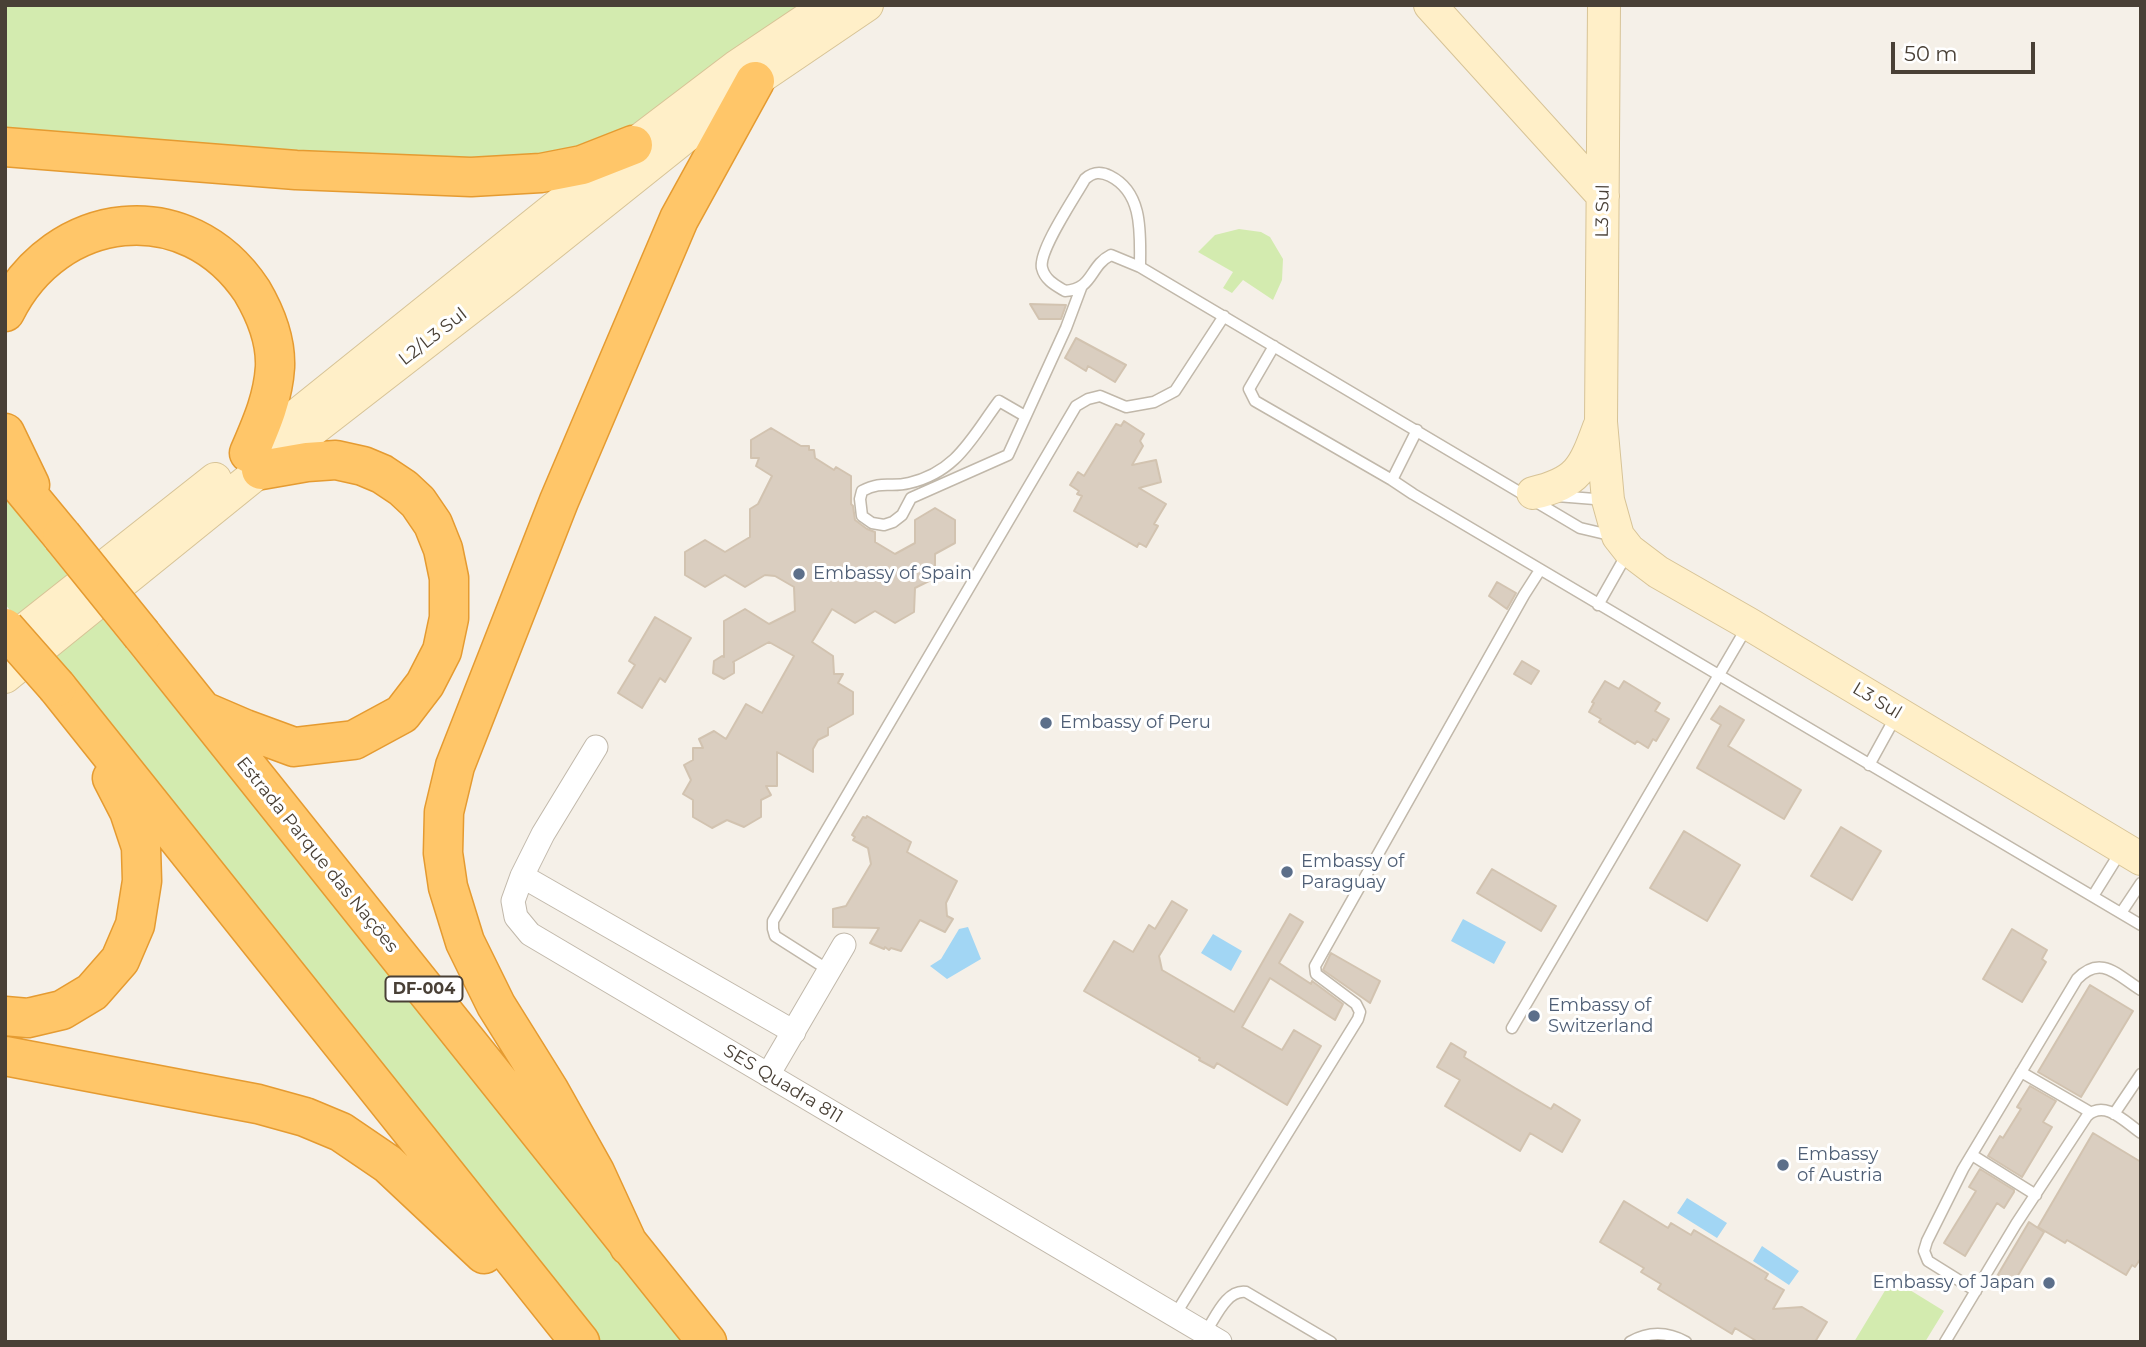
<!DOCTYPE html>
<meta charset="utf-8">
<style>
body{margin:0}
#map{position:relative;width:2146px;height:1347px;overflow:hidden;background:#f5f0e8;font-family:Montserrat,sans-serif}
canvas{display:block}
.frame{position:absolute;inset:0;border:7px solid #494036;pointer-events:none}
.scale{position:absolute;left:1891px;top:42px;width:144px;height:32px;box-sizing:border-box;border:4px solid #494036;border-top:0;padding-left:9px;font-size:21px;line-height:24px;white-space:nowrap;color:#494036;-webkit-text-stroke:5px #fff;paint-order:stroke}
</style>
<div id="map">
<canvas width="2146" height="1347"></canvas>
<div class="frame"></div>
<div class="scale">50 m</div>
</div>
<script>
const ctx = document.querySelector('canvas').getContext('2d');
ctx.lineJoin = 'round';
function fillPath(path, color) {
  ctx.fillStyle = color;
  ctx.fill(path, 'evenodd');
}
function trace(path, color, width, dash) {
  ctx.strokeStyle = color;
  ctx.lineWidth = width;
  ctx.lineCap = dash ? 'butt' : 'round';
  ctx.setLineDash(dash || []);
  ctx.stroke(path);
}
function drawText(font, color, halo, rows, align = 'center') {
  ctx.font = font + ' Montserrat,sans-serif';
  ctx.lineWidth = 6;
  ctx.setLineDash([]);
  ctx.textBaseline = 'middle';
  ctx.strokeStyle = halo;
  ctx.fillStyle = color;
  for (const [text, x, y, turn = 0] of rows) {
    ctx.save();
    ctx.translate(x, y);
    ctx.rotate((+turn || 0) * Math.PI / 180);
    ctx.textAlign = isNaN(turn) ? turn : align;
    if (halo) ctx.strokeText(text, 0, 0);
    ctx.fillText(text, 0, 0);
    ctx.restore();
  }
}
fillPath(new Path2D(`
 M5 5H833L633 145 541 173 5 144Z
 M1239 229 1261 232 1270 237 1283 259 1282 280 1273 300 1243 280 1232 293 1223 288 1233 272 1198 252 1215 235Z
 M5 498 687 1342H596L5 604Z
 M1892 1279 1944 1311 1925 1342H1854Z`), '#d3ebaf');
fillPath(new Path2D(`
 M1463 919 1506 942 1494 964 1451 941Z
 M968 927 981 959 947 979 930 966 941 959 959 929Z
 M1213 934 1242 951 1231 971 1201 953Z
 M1687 1198 1727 1223 1717 1238 1677 1213Z
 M1762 1246 1799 1271 1789 1285 1753 1261Z`), '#a2d6f4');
const building = new Path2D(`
 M1030 304 1066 305 1061 319H1039Z
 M1076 338 1126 365 1115 382 1088 366 1086 371 1065 358Z
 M1124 421 1144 434 1140 441 1143 446 1132 465 1156 460 1161 482 1139 488 1166 504 1154 524 1158 526 1146 547 1139 543 1137 547 1074 511 1082 496 1077 494 1079 491 1070 485 1078 472 1084 476 1116 424 1121 426Z
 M771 428 801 446H809V450H814L815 458 834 470 836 467 851 476V504L853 506 855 520 867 529 875 532V542L895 554 915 543V520L935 508 955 520V543L935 554V578L915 588 914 612 895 623 875 611 855 623 832 609 812 642 833 656 834 674H843L838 683 853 692V714L828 728V735L818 740 813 749V772L777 752V786H766L771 795 761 800V817L744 827 727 820 712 828 693 817V800L683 794 691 780 684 765 693 760V748H703L699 739 714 731 726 739 746 704 762 713 794 656 769 642 733 662 734 663V673L724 679 713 673 714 661 722 656 724 657V621L745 609 769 624 795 611 794 587 775 576 765 575 745 587 725 575 705 587 685 575V552L705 540 725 552 750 537V509L758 504 772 476 756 466 759 458H751V440Z
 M1497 582 1516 593 1507 609 1489 596Z
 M655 617 691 638 665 682 660 678 642 708 618 693 635 665 629 661Z
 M1522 661 1539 671 1531 684 1514 674Z
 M1605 681 1619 689 1624 681 1660 703 1655 711 1669 719 1656 741 1653 739 1648 748 1637 741 1635 744 1599 722 1601 719 1589 712 1594 703 1592 702Z
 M1720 706 1744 720 1728 746 1801 790 1784 819 1697 768 1721 725 1711 719Z
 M867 816 911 842 907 852 957 881 946 903 947 916 953 919 945 932 920 920 901 951 891 948 889 950 885 947 884 949 870 943 879 928 833 927V909L846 906 871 864 868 848 853 840 855 837 852 835 863 817 866 818Z
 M1841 827 1881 851 1852 900 1811 876Z
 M1684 831 1740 865 1707 921 1650 888Z
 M1492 869 1556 906 1541 931 1477 893Z
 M1172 901 1187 910 1159 956 1162 970 1234 1012 1290 914 1303 922 1279 963 1311 984 1312 981 1343 1004 1335 1020 1270 978 1242 1027 1282 1050 1294 1030 1321 1046 1287 1105 1217 1063 1214 1068 1199 1060 1200 1058 1084 991 1114 941 1133 952 1149 925 1155 929Z
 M2012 929 2047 950 2042 959 2046 962 2022 1002 1983 979Z
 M1331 953 1380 981 1370 1003 1323 970Z
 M2090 985 2133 1011 2081 1097 2038 1072Z
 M1451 1043 1466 1052 1464 1057 1515 1088 1551 1109 1554 1104 1580 1120 1562 1152 1530 1133 1520 1151 1445 1106 1460 1080 1437 1067Z
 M2030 1086 2056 1101 2043 1122 2052 1127 2022 1177 1988 1156 2000 1136 2003 1138 2021 1109 2017 1107Z
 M2093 1133 2141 1162V1258L2135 1267 2132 1265 2126 1275 2067 1240 2065 1243 2038 1227Z
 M1980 1169 2014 1190V1192L2004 1208 1997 1203 1965 1256 1944 1243 1976 1191 1969 1187Z
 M1624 1201 1668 1228 1671 1223 1691 1235 1694 1230 1768 1274 1765 1279 1784 1290 1773 1309 1802 1307 1827 1322 1815 1342H1758L1735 1328 1732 1334 1658 1289 1661 1284 1641 1272 1644 1268 1600 1242Z
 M2029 1222 2044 1232 2011 1287 1996 1278Z`);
fillPath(building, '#dacec0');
trace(building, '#d2c3b0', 2);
const lane = new Path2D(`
 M1140 267C1140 235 1144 193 1110 176 1100 171 1093 172 1085 179 1075 197 1038 251 1042 268 1045 280 1055 285 1065 291 1094 289 1089 266 1111 255L1140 267 1580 528 1614 536
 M1274 346 1249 389 1255 401 1392 480
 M1025 416 999 401C972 437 957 472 909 483 890 488 883 480 862 491L860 499 862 516 872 523 884 525 893 522 902 515 911 498 1008 455 1066 328 1081 288
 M1417 430 1392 480 1413 494 2141 925
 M1557 496 1607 500
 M1598 605 1628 552
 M1869 765 1896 716
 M2093 896 2121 851
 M2121 913 2141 883
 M830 971 775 936 773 929V921L1076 406 1088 399 1100 396 1126 407 1154 402 1175 391 1224 316
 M1512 1028 1747 627
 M2021 1072 2090 1112
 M2114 1114 2141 1074
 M1972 1155 2036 1195
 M1976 1291 1928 1261 1924 1251 1927 1241 1963 1169 2077 979C2101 954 2117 975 2141 990
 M1175 1315 1358 1019 1360 1012 1356 1004 1316 974 1315 966 1524 595 1540 570
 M1205 1333C1215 1319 1226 1289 1246 1292L1331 1342
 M1630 1342C1649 1331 1668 1332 1686 1342
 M1945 1342 2016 1224 2087 1116C2105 1099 2125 1122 2141 1133`);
const street = new Path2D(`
 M596 747 543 834 522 876 513 901 516 917 530 934 1220 1342
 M522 876 794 1032
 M768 1075 844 945`);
const secondary = new Path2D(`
 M1430 5 1603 196
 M1604 5 1601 422 1608 500 1618 536 1629 550 1658 572 1749 624 2141 859
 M267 439 633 145 737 66 828 5
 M1533 493C1578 483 1584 468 1599 427
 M5 645 215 479
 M5 677 261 470 506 280 755 81 867 5`);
const highway = new Path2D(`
 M5 147 296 170 471 177 541 173 582 165 633 145
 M5 312C56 209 187 193 252 291 265 313 276 341 275 367 273 399 261 425 249 453
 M5 433 30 485
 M5 467 62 536
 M142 635 707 1342
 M57 687 580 1342
 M203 711 245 729 294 747 354 740 402 714 425 684 442 651 449 618V578L443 549 433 524 418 502 403 488 382 474 363 466 336 460 307 462 261 470
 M5 1016 28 1018 62 1010 92 992 120 960 135 925 142 881 141 847 129 811 112 778
 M5 1056 258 1104 305 1117 341 1132 388 1164 484 1254
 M629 1246 595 1172 549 1090 496 1005 465 942 448 887 443 853 444 812 455 766 559 501 679 219 755 81`);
trace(lane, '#c1b8aa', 13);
trace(street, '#c1b8aa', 25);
trace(secondary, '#d7c396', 34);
trace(highway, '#e59b31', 41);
trace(lane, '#fff', 10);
trace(street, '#fff', 23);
trace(secondary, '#ffefc8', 32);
trace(highway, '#ffc669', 38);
const highwayBridge = new Path2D(`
 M62 536 142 635
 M5 628 57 687`);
trace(highwayBridge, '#e59b31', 41, []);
trace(highwayBridge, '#ffc669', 38);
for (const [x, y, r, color] of [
 [799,574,7,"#5c6f8a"],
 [1046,723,7,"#5c6f8a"],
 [1287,872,7,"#5c6f8a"],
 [1534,1016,7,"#5c6f8a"],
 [1783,1165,7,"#5c6f8a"],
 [2049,1283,7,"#5c6f8a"]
]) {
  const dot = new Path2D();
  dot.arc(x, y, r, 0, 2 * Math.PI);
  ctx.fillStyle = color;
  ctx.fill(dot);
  trace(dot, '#fff', 2.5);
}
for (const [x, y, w] of [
 [424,989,77]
]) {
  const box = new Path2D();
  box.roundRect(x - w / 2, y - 12.5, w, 25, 5);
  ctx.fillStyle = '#fff';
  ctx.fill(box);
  trace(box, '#494036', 2);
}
drawText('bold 16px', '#494036', null, [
 ["DF-004",424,989]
]);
drawText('18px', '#494036', '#fff', [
 ["L3 Sul",1603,211,-89],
 ["L2/L3 Sul",433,337,-38],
 ["L3 Sul",1877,701,31],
 ["Estrada Parque das Nações",317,855,51],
 ["SES Quadra 811",783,1084,31]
]);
drawText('18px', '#4e5e75', '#fff', [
 ["Embassy of Spain",813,574],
 ["Embassy of Peru",1060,723],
 ["Embassy of",1301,862],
 ["Paraguay",1301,883],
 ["Embassy of",1548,1006],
 ["Switzerland",1548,1027],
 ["Embassy",1797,1155],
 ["of Austria",1797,1176],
 ["Embassy of Japan",2035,1283,"right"]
], 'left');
</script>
